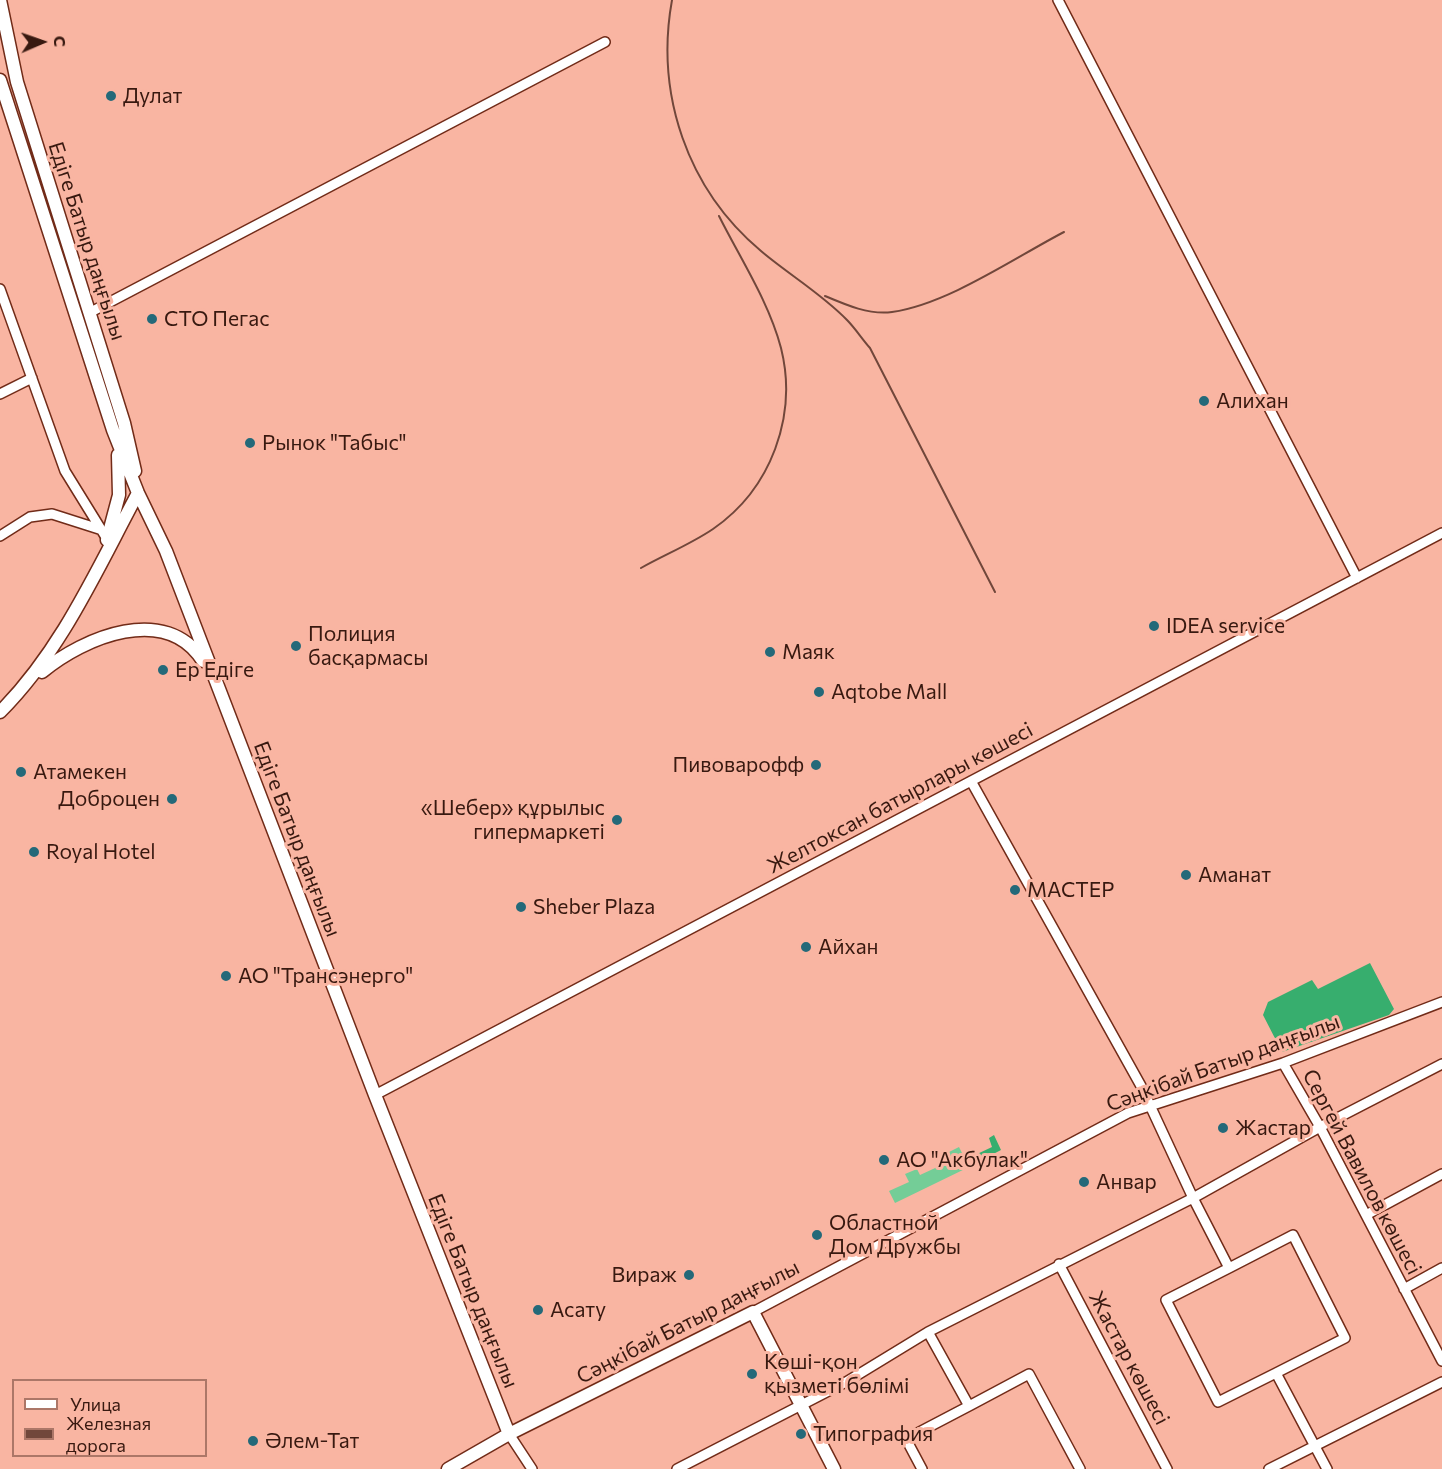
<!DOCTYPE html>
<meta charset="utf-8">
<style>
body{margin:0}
#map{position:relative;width:1442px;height:1469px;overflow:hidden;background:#f9b5a2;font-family:Commissioner,sans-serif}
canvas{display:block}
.legend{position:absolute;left:12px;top:1379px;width:195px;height:78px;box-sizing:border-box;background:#f9b5a2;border:2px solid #ac7768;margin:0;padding:8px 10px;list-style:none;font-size:18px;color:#381910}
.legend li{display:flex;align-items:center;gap:12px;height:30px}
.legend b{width:30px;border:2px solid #ac7768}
.north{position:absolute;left:12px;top:12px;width:60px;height:60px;-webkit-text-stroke:4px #f9b5a2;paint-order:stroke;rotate:88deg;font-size:16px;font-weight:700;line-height:24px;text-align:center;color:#381910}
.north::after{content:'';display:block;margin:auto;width:21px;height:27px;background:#381910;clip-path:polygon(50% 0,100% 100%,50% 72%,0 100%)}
</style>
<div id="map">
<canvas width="1442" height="1469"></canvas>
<ul class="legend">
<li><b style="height:8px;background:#fff"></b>Улица</li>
<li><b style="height:8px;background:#71473b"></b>Железная дорога</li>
</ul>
<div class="north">С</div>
</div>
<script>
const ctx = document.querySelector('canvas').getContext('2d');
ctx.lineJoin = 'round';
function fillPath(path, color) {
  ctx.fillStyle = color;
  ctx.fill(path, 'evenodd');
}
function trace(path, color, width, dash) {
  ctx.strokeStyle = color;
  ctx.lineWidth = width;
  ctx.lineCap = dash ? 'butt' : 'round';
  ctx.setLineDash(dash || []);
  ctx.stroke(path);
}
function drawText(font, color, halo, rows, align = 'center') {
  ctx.font = font + ' Commissioner,sans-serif';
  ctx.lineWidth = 6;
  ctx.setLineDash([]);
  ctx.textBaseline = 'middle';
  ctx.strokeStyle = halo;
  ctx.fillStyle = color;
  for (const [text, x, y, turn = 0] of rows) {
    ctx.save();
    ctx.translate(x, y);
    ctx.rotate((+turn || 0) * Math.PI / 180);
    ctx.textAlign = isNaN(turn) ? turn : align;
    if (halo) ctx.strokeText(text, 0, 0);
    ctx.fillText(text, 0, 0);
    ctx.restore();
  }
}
fillPath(new Path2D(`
 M959 1147 969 1167 895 1203 889 1191 909 1182 905 1174 917 1169 920 1175 946 1163 943 1155Z`), '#74cd97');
fillPath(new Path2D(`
 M1370 963 1394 1009 1389 1015 1282 1052 1263 1015 1268 1002 1312 980 1318 989Z
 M994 1135 1001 1150 978 1162 975 1155 992 1147 989 1138Z`), '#37ae6e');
const minor = new Path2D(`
 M1058 0 1357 578
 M0 289 65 471 107 539
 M89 313 605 42
 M0 394 32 378
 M0 536 30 517 52 514 99 529
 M971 781 1141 1086 1193 1198 1229 1268 1293 1235 1345 1338 1276 1373
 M1283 1063 1320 1127 1442 1361
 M375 1095 1442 533
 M1366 1215 1442 1174
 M1059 1264 1167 1469
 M1229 1268 1166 1300 1218 1402 1276 1373 1327 1469
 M1404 1289 1442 1268
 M753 1312 1128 1113 1283 1063 1442 1002
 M928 1332 969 1406 1029 1374 1080 1469
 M509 1434 532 1469
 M677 1469 846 1382 928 1332 1193 1198 1320 1127 1442 1064
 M922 1469 906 1439 969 1406
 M1269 1469 1442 1382`);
const major = new Path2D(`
 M0 0 17 82 124 423 135 471
 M0 80 113 430 138 493 166 551 375 1095 509 1434
 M107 540 119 495 118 455
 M42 672C84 637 166 603 203 661
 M0 712C62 650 97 569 138 493
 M448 1469 509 1434 753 1312 834 1469`);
trace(minor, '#712b18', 12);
trace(major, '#712b18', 15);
trace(minor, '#fff', 9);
trace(major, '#fff', 12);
trace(new Path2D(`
 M672 0C655 94 687 189 761 251 788 274 822 294 847 320 855 328 862 339 870 348L995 592
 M825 296C846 305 869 315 892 312 948 304 1014 258 1064 232
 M641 568C664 555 691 544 713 529 771 489 798 416 781 348 769 302 740 258 719 216`), '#71473b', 2);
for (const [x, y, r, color] of [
 [111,96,6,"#246979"],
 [152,319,6,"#246979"],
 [1204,401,6,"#246979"],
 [250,443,6,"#246979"],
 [1154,626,6,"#246979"],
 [296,646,6,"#246979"],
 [770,652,6,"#246979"],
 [163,670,6,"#246979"],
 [819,692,6,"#246979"],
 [816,765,6,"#246979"],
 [21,772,6,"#246979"],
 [172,799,6,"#246979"],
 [617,820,6,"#246979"],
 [34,852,6,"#246979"],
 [1186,875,6,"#246979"],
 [1015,890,6,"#246979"],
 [521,907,6,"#246979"],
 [806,947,6,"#246979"],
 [226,976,6,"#246979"],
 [1223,1128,6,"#246979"],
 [884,1160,6,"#246979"],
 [1084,1182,6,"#246979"],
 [817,1235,6,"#246979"],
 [689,1275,6,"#246979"],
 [538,1310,6,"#246979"],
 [752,1374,6,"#246979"],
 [801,1434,6,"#246979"],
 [253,1441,6,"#246979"]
]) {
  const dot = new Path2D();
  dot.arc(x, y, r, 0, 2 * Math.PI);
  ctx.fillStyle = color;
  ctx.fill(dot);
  trace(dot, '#f9b5a2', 2);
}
drawText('21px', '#381910', '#f9b5a2', [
 ["Дулат",123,96],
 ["СТО Пегас",164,319],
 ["Алихан",1216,401],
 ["Рынок \"Табыс\"",262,443],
 ["IDEA service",1166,626],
 ["Полиция",308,634],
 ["басқармасы",308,658],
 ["Маяк",782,652],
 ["Ер Едіге",175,670],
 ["Aqtobe Mall",831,692],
 ["Пивоварофф",804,765,"right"],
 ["Атамекен",33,772],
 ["Доброцен",160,799,"right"],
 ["«Шебер» құрылыс",605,808,"right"],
 ["гипермаркеті",605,832,"right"],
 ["Royal Hotel",46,852],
 ["Аманат",1198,875],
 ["МАСТЕР",1027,890],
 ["Sheber Plaza",533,907],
 ["Айхан",818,947],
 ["АО \"Трансэнерго\"",238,976],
 ["Жастар",1235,1128],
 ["АО \"Акбулак\"",896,1160],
 ["Анвар",1096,1182],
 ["Областной",829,1223],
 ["Дом Дружбы",829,1247],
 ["Вираж",677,1275,"right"],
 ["Асату",550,1310],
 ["Көші-қон",764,1362],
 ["қызметі бөлімі",764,1386],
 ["Типография",813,1434],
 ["Әлем-Тат",265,1441]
], 'left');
drawText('21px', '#381910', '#f9b5a2', [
 ["Едіге Батыр даңғылы",87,241,72],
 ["Желтоксан батырлары көшесі",900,798,-28],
 ["Едіге Батыр даңғылы",297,839,69],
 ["Сәңкібай Батыр даңғылы",1223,1063,-20],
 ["Сергей Вавилов көшесі",1362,1172,62],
 ["Едіге Батыр даңғылы",473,1291,68],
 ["Сәңкібай Батыр даңғылы",688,1322,-27],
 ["Жастар көшесі",1129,1358,62]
]);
</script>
